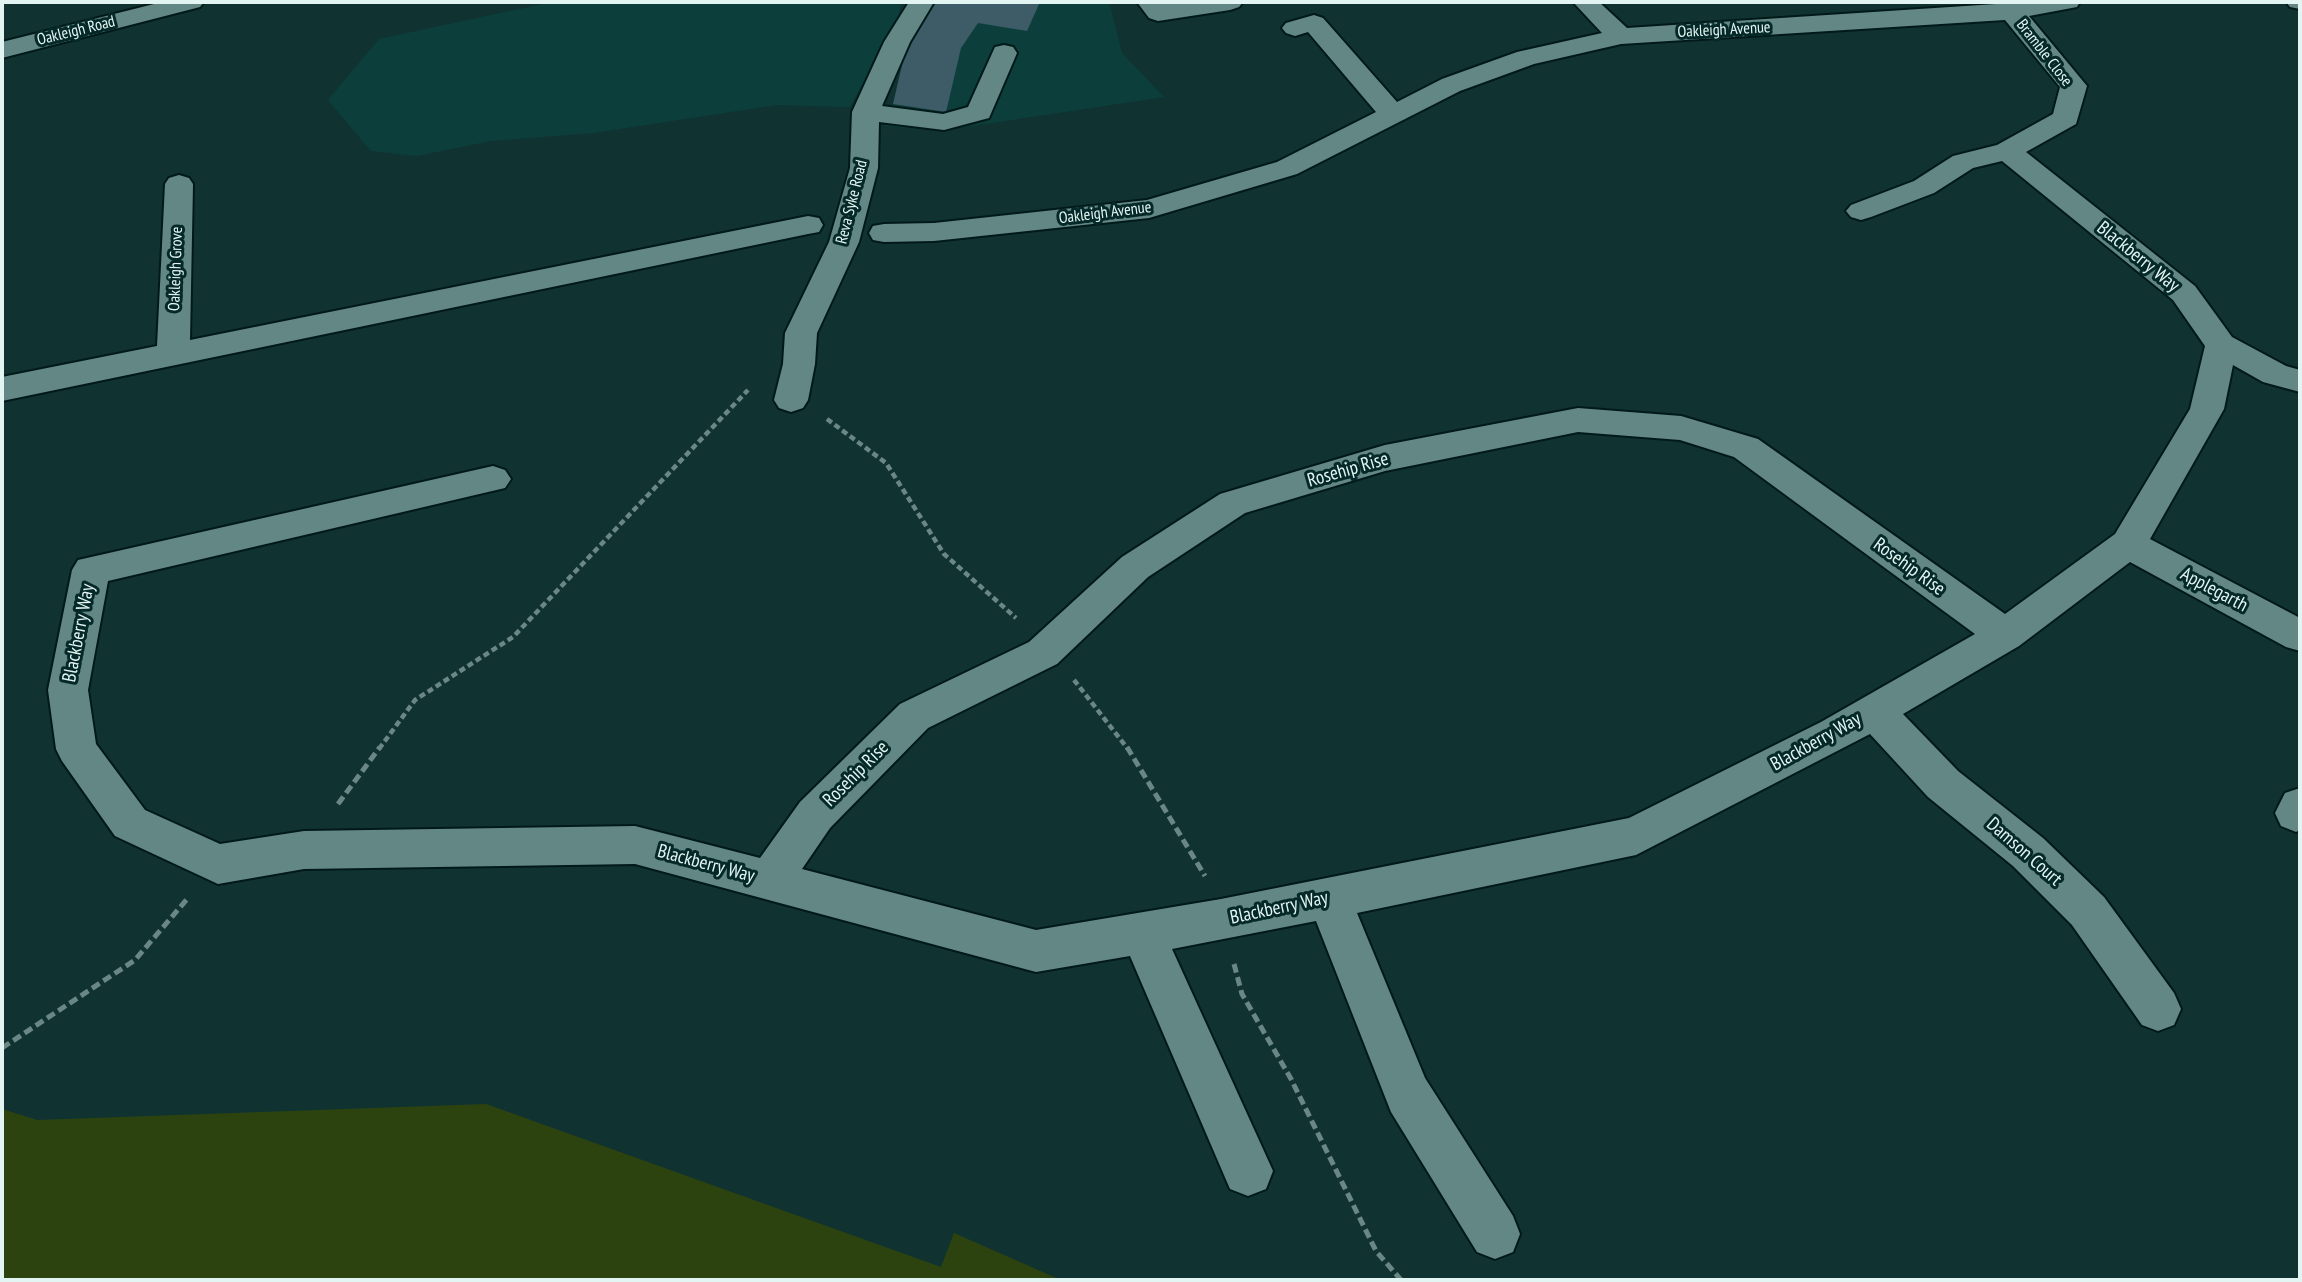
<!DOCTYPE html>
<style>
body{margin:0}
#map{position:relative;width:2302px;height:1282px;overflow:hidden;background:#103332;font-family:"PT Sans Narrow",sans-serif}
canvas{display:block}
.frame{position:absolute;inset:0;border:4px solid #e2f5f3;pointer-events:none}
</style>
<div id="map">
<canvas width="2302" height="1282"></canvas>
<div class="frame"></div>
</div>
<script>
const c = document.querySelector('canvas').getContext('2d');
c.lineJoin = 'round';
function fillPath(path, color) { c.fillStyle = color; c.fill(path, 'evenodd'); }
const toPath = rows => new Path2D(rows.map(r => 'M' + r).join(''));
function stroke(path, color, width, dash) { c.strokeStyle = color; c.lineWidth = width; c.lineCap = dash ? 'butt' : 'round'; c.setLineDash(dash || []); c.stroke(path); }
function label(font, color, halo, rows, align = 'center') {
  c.font = font + ' "PT Sans Narrow",sans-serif'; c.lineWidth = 6; c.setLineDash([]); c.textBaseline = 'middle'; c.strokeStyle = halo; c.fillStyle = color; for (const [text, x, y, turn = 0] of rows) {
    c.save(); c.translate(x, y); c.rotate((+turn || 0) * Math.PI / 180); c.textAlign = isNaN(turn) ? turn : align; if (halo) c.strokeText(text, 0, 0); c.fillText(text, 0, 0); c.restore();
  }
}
const built = toPath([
 [552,2,901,2,898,18,850,107,777,105,593,133,491,141,417,156,371,151,328,100,379,39],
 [934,2,1109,2,1122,53,1164,97,939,131,884,126,893,104,906,48]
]);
const green = toPath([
 [486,1104,941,1267,954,1233,1061,1280,2,1280,2,1109,37,1120]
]);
const building = toPath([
 [934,2,1040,2,1027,31,978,23,961,48,946,112,893,104,906,48]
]);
const pathFar1 = toPath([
 [827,419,886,463,944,554,1016,618],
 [1074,680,1128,749],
 [379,749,415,700,513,637,748,390]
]);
const path = toPath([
 [1127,747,1205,876],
 [338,804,380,747],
 [1234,964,1242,994,1291,1079,1376,1251,1401,1280],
 [2,1048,135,960,188,898]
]);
const minor = toPath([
 [162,2,204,2,200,7,2,58,2,42,162,2],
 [909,2,934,2,910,42,882,106,943,114,968,107,995,47,1004,45,1013,47,1017,53,989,118,944,130,879,122,878,168,859,242,817,333,815,364,808,400,803,408,791,412,779,408,774,400,783,364,785,333,829,242,850,168,852,112,884,42,909,2],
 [1137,2,1163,2,1165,4,1243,2,1239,7,1230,10,1158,21,1149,18,1137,2],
 [1573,2,1599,2,1627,28,2027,2,2080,2,2077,7,2029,16,2087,86,2076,124,2026,152,2195,286,2232,337,2286,366,2300,370,2300,392,2263,382,2233,365,2224,409,2150,539,2300,618,2300,651,2286,647,2130,562,2019,646,1903,714,1958,771,2043,838,2104,897,2174,993,2181,1009,2174,1025,2158,1031,2142,1025,2072,925,2013,866,1928,797,1870,734,1636,855,1357,913,1425,1078,1513,1216,1520,1234,1513,1252,1495,1259,1477,1252,1391,1112,1316,921,1172,949,1273,1171,1266,1189,1248,1196,1230,1189,1130,956,1036,972,635,864,304,869,218,884,115,836,62,761,56,749,48,690,72,570,78,560,493,466,505,470,511,479,505,488,108,581,88,690,96,744,145,810,220,844,304,831,635,826,760,858,800,802,900,704,1029,642,1122,557,1220,494,1385,445,1578,408,1681,416,1758,439,2005,614,2115,534,2190,409,2205,346,2173,300,2002,161,1973,168,1934,193,1871,217,1861,220,1851,217,1846,211,1851,205,1914,181,1953,156,1997,145,2053,114,2060,87,2005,20,1621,44,1534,64,1460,91,1297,174,1149,218,934,241,884,242,873,240,869,233,873,226,884,224,934,223,1147,200,1277,162,1376,112,1308,32,1295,36,1286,33,1282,28,1286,23,1314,15,1323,18,1397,102,1442,79,1517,52,1602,33,1573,2],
 [1578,432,1680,440,1734,457,1975,634,1821,722,1629,818,1221,899,1036,930,802,869,830,828,928,728,1057,664,1148,577,1245,513,1385,471,1578,432],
 [2286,2,2300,2,2300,9,2290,7,2286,2],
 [179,175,189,178,193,184,190,340,808,216,819,218,823,225,819,232,808,234,2,401,2,377,157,346,165,184,169,178,179,175],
 [2300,788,2300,830,2296,832,2281,826,2275,813,2285,793,2300,788]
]);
const farStreetnames = [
 ["Oakleigh Avenue",1724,30,-3],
 ["Oakleigh Road",76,31,-14],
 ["Bramble Close",2044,53,52],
 ["Reva Syke Road",852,202,-76],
 ["Oakleigh Avenue",1105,213,-7],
 ["Oakleigh Grove",176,269,-88]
];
const streetNames = [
 ["Blackberry Way",2138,257,39],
 ["Rosehip Rise",1348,470,-16],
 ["Rosehip Rise",1909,567,36],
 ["Applegarth",2214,590,28],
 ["Blackberry Way",79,633,-79],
 ["Blackberry Way",1816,742,-29],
 ["Rosehip Rise",856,774,-45],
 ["Damson Court",2024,852,41],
 ["Blackberry Way",706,864,15],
 ["Blackberry Way",1279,908,-12]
];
fillPath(built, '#0c3e3c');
fillPath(green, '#2c430f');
fillPath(building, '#3d5c67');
stroke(minor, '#011a19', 4);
stroke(pathFar1, '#6a8685', 4.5, [6, 3.5]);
stroke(path, '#6a8685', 5, [9, 4.5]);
fillPath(minor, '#638784');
label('16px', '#e2f5f3', '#052928', farStreetnames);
label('19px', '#e2f5f3', '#052928', streetNames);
</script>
